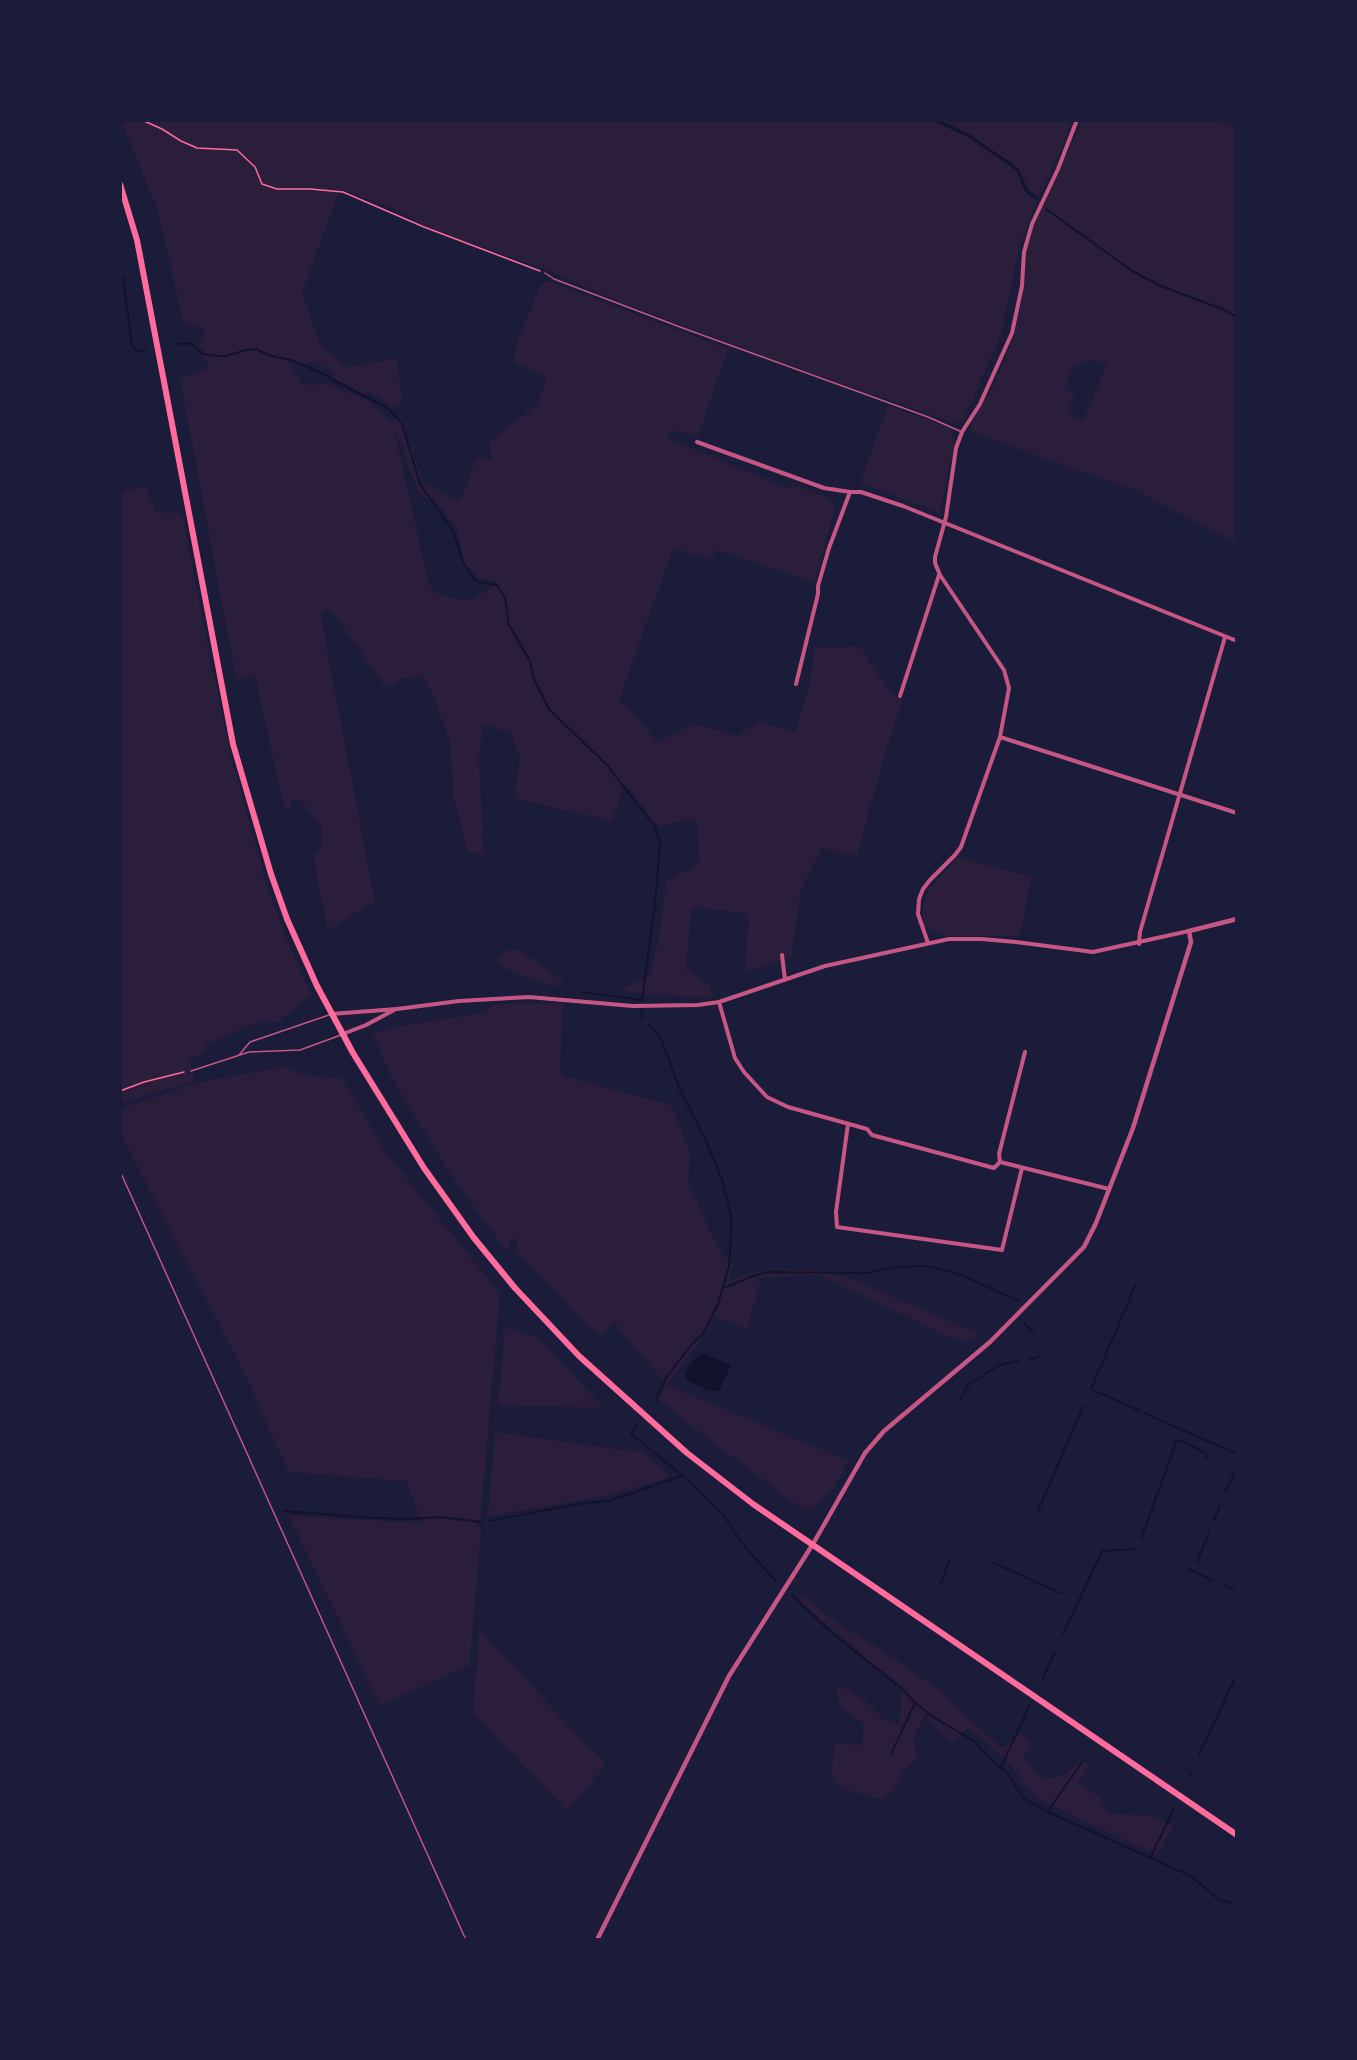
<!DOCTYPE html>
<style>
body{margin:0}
#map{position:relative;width:1357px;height:2060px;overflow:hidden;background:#1b1b3a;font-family:"Exo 2",sans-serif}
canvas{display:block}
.frame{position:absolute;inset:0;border:122px solid #1b1b3a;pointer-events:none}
</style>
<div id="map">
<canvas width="1357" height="2060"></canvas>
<div class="frame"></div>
</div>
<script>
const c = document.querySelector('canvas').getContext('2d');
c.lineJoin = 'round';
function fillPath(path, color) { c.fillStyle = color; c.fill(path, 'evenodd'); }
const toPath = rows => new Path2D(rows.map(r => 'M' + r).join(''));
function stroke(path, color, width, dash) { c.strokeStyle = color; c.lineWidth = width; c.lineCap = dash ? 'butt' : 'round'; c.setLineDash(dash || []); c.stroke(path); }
const green = toPath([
 [131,120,926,120,940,124,967,137,1016,171,1026,194,1037,201,1020,245,1001,334,965,417,957,424,742,348,625,304,545,269,429,229,397,210,340,189,302,293,320,345,348,367,396,359,403,402,394,409,383,400,367,391,365,395,333,380,334,371,309,362,305,366,286,358,303,385,329,384,370,402,393,424,394,420,402,420,423,482,460,501,476,459,492,459,489,442,538,404,547,377,513,362,519,336,540,286,548,281,728,349,698,437,671,430,668,438,789,489,791,484,828,497,835,508,815,582,716,550,712,560,673,548,618,704,626,704,657,742,693,724,738,736,758,721,795,733,811,680,814,648,860,646,890,693,903,699,884,757,857,856,822,848,801,889,791,957,745,972,749,914,695,907,691,913,686,970,709,984,713,997,645,995,620,990,651,974,660,932,666,882,700,862,696,819,658,826,625,784,612,821,514,798,520,759,511,733,483,724,479,758,484,854,468,851,453,797,451,745,431,690,422,676,402,678,391,687,383,684,332,611,327,610,321,612,326,644,375,902,328,930,317,882,315,855,322,848,321,824,299,799,291,800,292,810,284,809,255,675,236,679,180,379,210,367,203,359,204,352,199,346,204,330,183,320,156,206,123,125],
 [394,429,403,446,408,467,419,494,438,504,457,530,464,563,478,578,499,583,469,601,437,594,429,584],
 [941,120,1071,120,1062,148,1039,197,1029,189,1019,169,1013,163,996,153,969,133],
 [1081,120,1169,120,1170,123,1174,120,1206,120,1237,126,1237,543,1132,489,970,432,974,417,995,383,1015,332,1023,296,1026,251,1034,225,1075,137],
 [1090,359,1107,365,1083,421,1067,413,1075,394,1064,389,1073,367],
 [888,405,953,429,954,443,940,513,860,483],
 [141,487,146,487,156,513,180,513,183,516,195,580,194,583,196,583,212,669,210,672,213,672,232,757,229,758,230,760,232,760,256,845,254,845,257,847,264,878,263,881,265,881,285,934,283,935,286,937,311,994,277,1023,264,1020,207,1044,204,1054,189,1059,195,1081,120,1103,120,492],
 [958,857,1032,877,1020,936,948,936,924,927,922,913,925,898,929,889],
 [509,949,521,951,564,981,558,986,543,984,506,969,498,959],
 [563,1003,560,1071,564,1076,671,1105,690,1152,688,1182,718,1248,725,1257,734,1263,729,1281,759,1271,818,1270,852,1279,980,1334,963,1343,818,1275,761,1278,748,1327,739,1327,715,1316,706,1333,667,1385,849,1461,833,1489,813,1507,807,1509,798,1506,703,1435,659,1400,666,1385,614,1322,601,1338,516,1251,518,1239,511,1239,507,1252,453,1178,392,1079,373,1034,395,1027,478,1014,497,1004],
 [284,1067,304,1075,342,1078,385,1151,500,1294,480,1524,475,1525,481,1528,470,1665,380,1706,289,1516,422,1523,406,1481,288,1472,248,1381,120,1132,120,1109,200,1082],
 [505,1327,537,1337,604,1408,498,1405],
 [495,1432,644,1453,670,1477,607,1496,488,1516],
 [805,1596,833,1620,888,1654,942,1692,988,1736,1003,1748,1022,1732,1031,1745,1023,1757,1031,1767,1046,1779,1067,1774,1081,1759,1089,1765,1078,1783,1100,1797,1108,1814,1145,1815,1173,1825,1158,1855,1046,1803,1026,1785,1009,1762,968,1728,952,1741,935,1727,925,1713,914,1740,917,1759,903,1772,893,1791,883,1800,848,1790,838,1785,831,1774,835,1744,862,1745,864,1724,839,1705,836,1684,865,1700,884,1720,899,1725,902,1688,799,1601],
 [479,1630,606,1765,567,1811,473,1712]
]);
const water = toPath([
 [702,1353,731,1365,719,1391,709,1391,688,1381,685,1376,689,1365]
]);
const stream = toPath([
 [934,120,969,136,1012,165,1018,171,1027,192,1037,198],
 [1046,209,1134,272,1161,286,1222,309,1237,317],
 [120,276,123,278,132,345,137,351,146,350],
 [178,344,188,343,193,345,202,354,217,356,226,356,246,350,256,349,268,355,291,360,319,372,389,409,402,424,420,484,453,531,464,564,474,579,479,582,497,585,505,598,509,625,530,661,534,679,549,709,607,765,655,827,660,843,655,904,642,1000,580,992],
 [641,1011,643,1019],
 [649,1024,659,1035,663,1044,680,1090,705,1139,723,1182,731,1217,731,1234,729,1266,718,1304,703,1334,693,1343,667,1376,655,1401],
 [1136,1284,1091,1389,1140,1411],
 [724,1288,753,1276,767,1272,866,1273,895,1267,927,1266,962,1275,1018,1301],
 [1025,1324,1033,1332],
 [1029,1360,1038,1357],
 [960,1400,969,1384,1000,1365,1018,1361],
 [1144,1413,1237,1454],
 [637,1425,631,1434,683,1476,722,1513,745,1547,775,1580],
 [1224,1493,1237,1469],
 [284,1511,373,1518,412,1519,439,1517,482,1522],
 [1037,1513,1083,1406],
 [1214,1520,1220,1506],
 [489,1521,584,1503,609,1501,681,1476],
 [1141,1539,1177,1440,1183,1441,1200,1450,1205,1453,1207,1458],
 [994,1563,1060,1593],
 [1197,1563,1209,1532],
 [1188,1569,1212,1580],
 [941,1582,950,1560],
 [1223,1585,1237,1591],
 [793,1596,831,1632,904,1690,915,1703,933,1717,974,1741,986,1755,1007,1773,1023,1798,1048,1812,1191,1876,1218,1899,1237,1905],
 [1063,1634,1102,1551,1137,1549],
 [1043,1678,1055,1652],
 [891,1754,915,1703],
 [1199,1755,1237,1674],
 [1001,1767,1030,1705],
 [1190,1775,1191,1772],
 [1048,1811,1084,1759],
 [1150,1858,1174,1809]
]);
const path = toPath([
 [142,120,162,129,181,141,197,148,237,150,255,167,262,184,277,189,310,189,343,192,424,227,540,271],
 [120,1091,144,1082,184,1072]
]);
const service = toPath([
 [545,273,554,279,680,327,928,417,962,432],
 [239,1055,250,1042,329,1015],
 [191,1071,249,1052,300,1050,341,1035],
 [120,1171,466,1940]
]);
const minor = toPath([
 [697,442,824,488,850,492,861,492,903,506,1237,641],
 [796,684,818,594,818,586,829,548,850,492],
 [900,696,939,575],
 [1000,737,1237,813],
 [928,943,918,914,919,899,923,889,930,880,955,855,961,847,1000,737,1009,688,1004,670,940,575,935,563,935,557,946,517,956,448,962,432,980,404,1012,333,1022,286,1024,252,1032,224,1058,169,1077,120],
 [1139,944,1140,932,1225,637],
 [782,955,785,980],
 [719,1002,735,1058,744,1072,767,1097,788,1107,867,1129,872,1135,994,1168,1000,1162,1109,1189],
 [331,1014,397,1009,459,1001,529,997,633,1006,698,1005,719,1002,825,966,949,939,981,939,1016,942,1093,952,1189,931],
 [343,1034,366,1025,396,1009],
 [848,1124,836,1212,837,1227,1002,1250,1022,1168],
 [1000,1162,999,1154,1025,1052]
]);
const tertiary = toPath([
 [597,1940,729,1676,813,1544,865,1453,884,1431,990,1342,1084,1247,1096,1223,1133,1128,1191,942,1189,931,1237,919]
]);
const primary = toPath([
 [120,184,137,240,233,744,271,874,287,919,317,986,353,1053,424,1168,474,1238,515,1288,579,1356,687,1453,753,1504,1237,1835]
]);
fillPath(green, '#2a1e3b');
fillPath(water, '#12122b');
stroke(stream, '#12122b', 2);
stroke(path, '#ff6b9d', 1.5);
stroke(service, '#c65784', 1.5);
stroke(minor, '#c65784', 4);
stroke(tertiary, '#c65784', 4.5);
stroke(primary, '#ff6b9d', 6);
</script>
